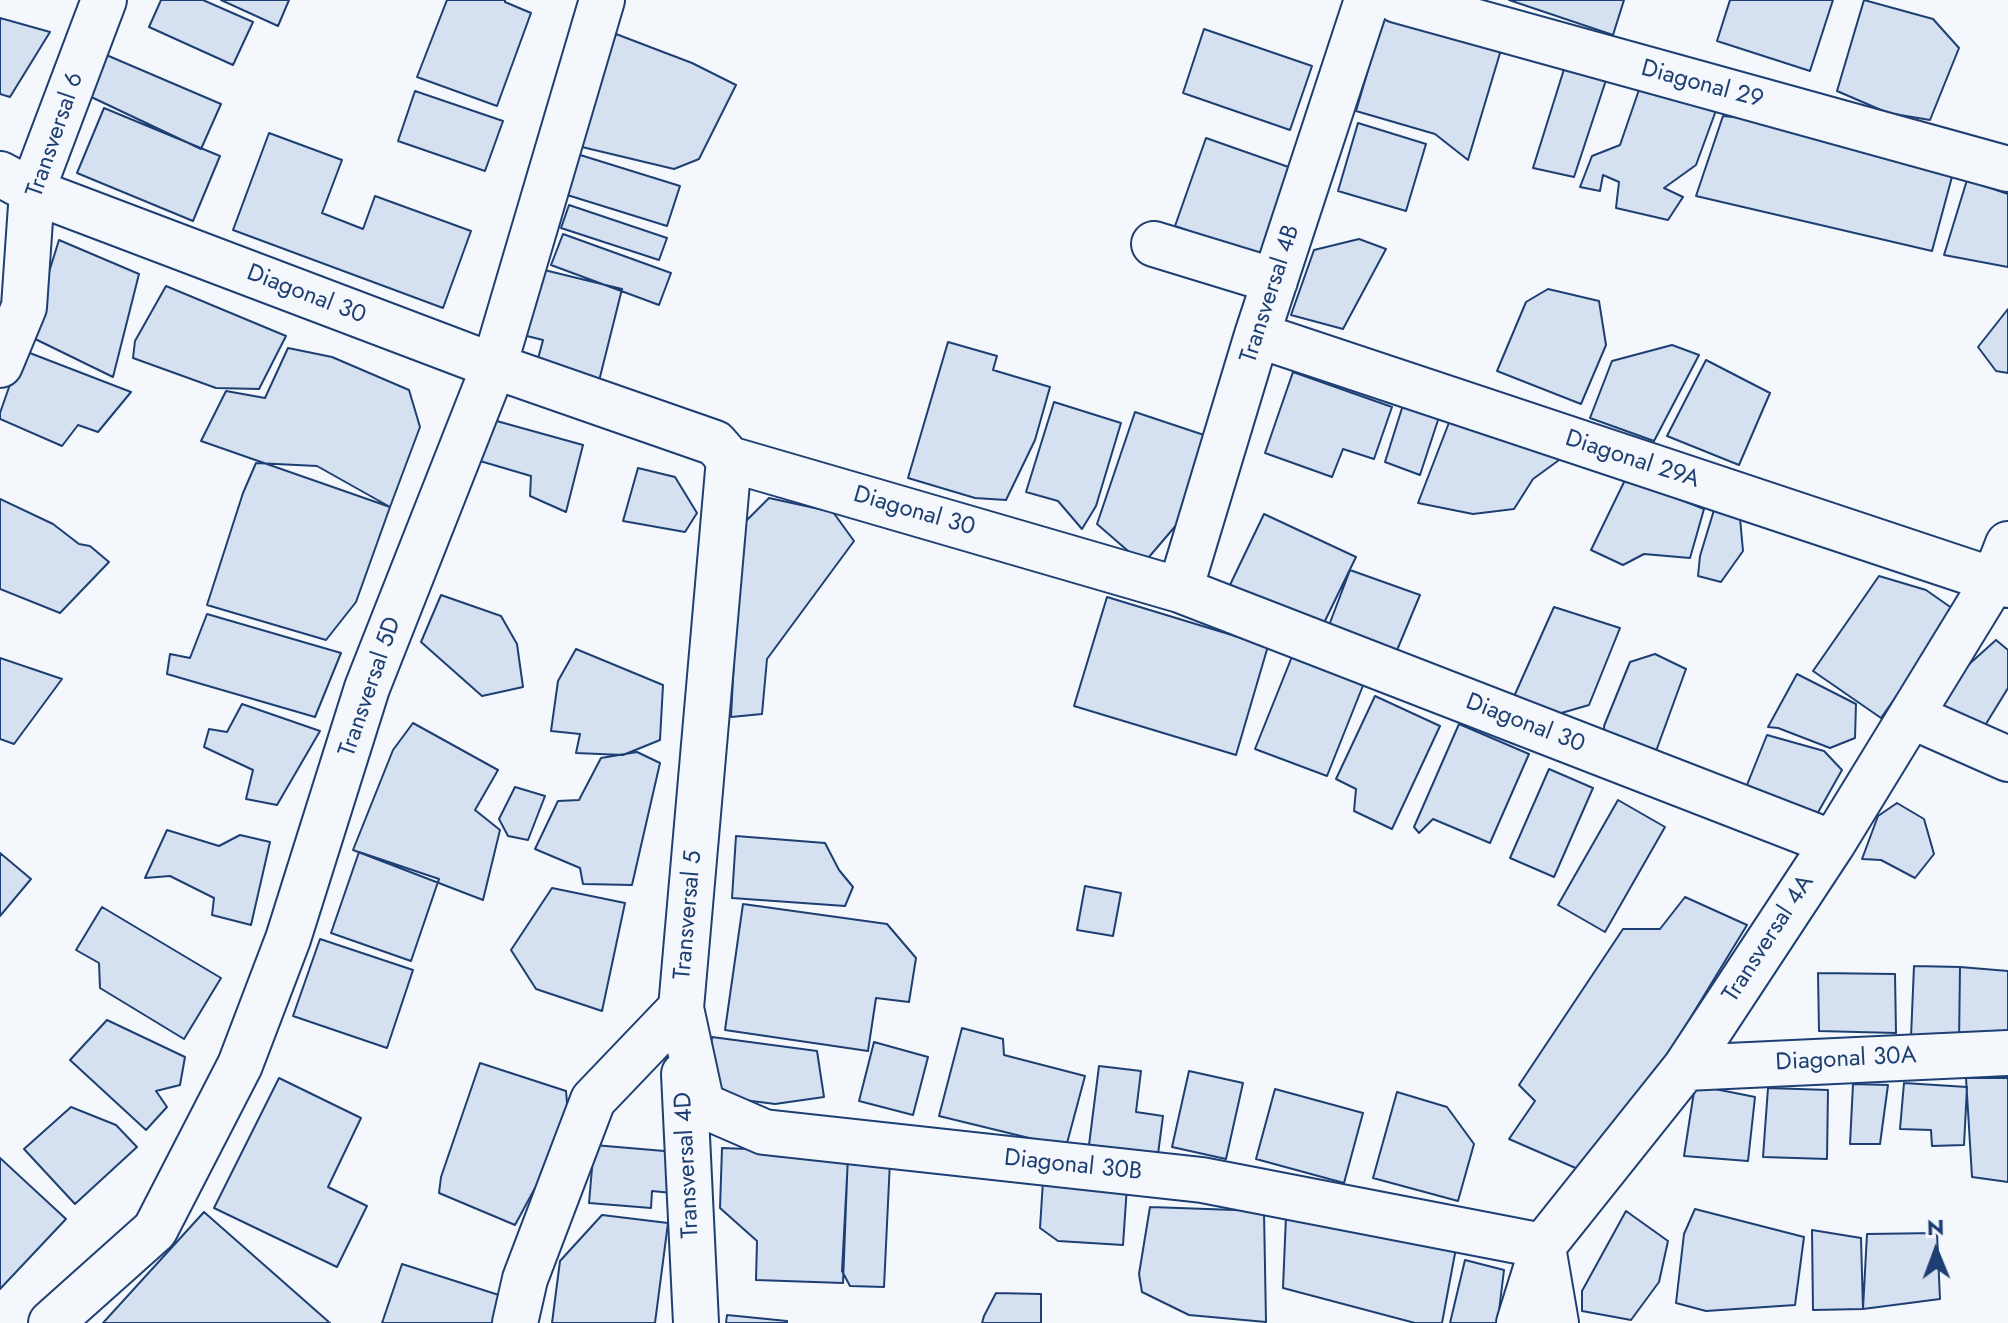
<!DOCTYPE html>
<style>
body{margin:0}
#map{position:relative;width:2008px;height:1323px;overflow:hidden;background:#f4f7fb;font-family:Jost,sans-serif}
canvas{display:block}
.north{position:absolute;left:1896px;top:1211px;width:80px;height:80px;-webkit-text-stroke:6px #f4f7fb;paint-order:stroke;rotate:359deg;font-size:22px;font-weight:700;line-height:32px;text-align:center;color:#1d3f73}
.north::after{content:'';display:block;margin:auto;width:28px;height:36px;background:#1d3f73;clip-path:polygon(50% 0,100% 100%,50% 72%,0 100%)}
</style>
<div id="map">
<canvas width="2008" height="1323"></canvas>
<div class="north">N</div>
</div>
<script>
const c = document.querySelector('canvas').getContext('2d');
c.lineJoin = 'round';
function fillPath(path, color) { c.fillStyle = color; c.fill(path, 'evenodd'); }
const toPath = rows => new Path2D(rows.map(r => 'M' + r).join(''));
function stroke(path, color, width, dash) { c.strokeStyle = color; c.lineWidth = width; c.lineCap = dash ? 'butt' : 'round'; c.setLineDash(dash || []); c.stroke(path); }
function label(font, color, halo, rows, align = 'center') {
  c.font = font + ' Jost,sans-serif'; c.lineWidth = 6; c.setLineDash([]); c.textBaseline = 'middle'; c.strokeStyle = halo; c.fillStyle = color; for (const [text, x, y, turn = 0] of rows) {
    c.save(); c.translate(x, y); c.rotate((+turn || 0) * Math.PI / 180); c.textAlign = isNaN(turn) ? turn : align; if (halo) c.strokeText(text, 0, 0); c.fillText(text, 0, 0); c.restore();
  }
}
const building = toPath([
 [161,0,203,0,253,22,233,65,149,27,161,0],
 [221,0,289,0,278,26,221,0],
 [447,0,505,0,505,2,531,13,497,106,417,77,447,0],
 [1509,0,1624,0,1613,35,1509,0],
 [1730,0,1833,0,1810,71,1717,41,1730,0],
 [1864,0,1933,19,1959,48,1930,120,1888,113,1837,91,1864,0],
 [1386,9,1503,43,1468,160,1435,134,1356,111,1386,9],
 [0,18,50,32,10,97,0,94,0,18],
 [1204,29,1312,66,1290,130,1183,93,1204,29],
 [616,34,692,63,736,85,699,159,674,169,582,147,579,132,616,34],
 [104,54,221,104,201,149,87,95,104,54],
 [1565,66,1607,77,1574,177,1533,168,1565,66],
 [1641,84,1718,105,1696,165,1664,188,1683,197,1668,220,1616,208,1619,182,1603,175,1600,191,1580,187,1592,156,1620,145,1641,84],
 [415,91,503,121,485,171,398,141,415,91],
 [104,108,220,156,193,221,77,173,104,108],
 [1723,116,1784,122,1953,173,1932,251,1696,196,1723,116],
 [1358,123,1426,144,1406,211,1338,191,1358,123],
 [269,133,342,160,322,213,363,229,375,196,471,231,443,308,233,230,269,133],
 [1206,138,1297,170,1265,258,1175,226,1206,138],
 [577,154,680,186,667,226,564,194,577,154],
 [1967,180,2008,194,2008,267,1944,255,1967,180],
 [569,205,667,238,659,260,561,228,569,205],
 [563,234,671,273,659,305,551,265,563,234],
 [1359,239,1386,249,1343,329,1291,315,1314,250,1359,239],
 [59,240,139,274,113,377,29,336,59,240],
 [532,267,622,289,597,389,534,374,543,340,515,333,532,267],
 [166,286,286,336,259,389,216,388,133,358,135,341,166,286],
 [1548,289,1599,301,1606,345,1581,404,1497,371,1526,302,1548,289],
 [2008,309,2008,373,1996,371,1978,347,2008,309],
 [948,342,997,356,993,370,1050,387,1035,440,1006,500,975,498,908,478,948,342],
 [1672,345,1699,355,1654,441,1590,418,1612,361,1672,345],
 [288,348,332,357,409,390,420,427,390,507,201,441,226,391,265,398,288,348],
 [22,350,131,392,98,432,78,425,62,446,0,419,0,413,22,350],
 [1706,360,1770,393,1739,465,1667,436,1706,360],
 [1293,372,1392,407,1374,459,1343,449,1332,477,1265,453,1293,372],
 [1054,402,1121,423,1096,506,1082,529,1058,501,1026,492,1054,402],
 [1403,405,1439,417,1420,475,1385,462,1403,405],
 [1135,412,1210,437,1184,516,1143,564,1097,524,1135,412],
 [493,420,583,445,566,512,530,496,531,476,480,461,493,420],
 [1450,420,1566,455,1533,479,1514,509,1473,514,1418,503,1450,420],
 [256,463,317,466,390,507,356,602,326,640,207,605,243,493,256,463],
 [638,468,675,477,697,513,685,532,623,521,638,468],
 [1626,478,1704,509,1690,558,1644,554,1623,565,1591,550,1626,478],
 [769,498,833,512,854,541,767,659,762,714,731,717,741,526,769,498],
 [0,499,53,524,79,544,90,546,109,562,60,613,0,589,0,499],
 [1714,510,1740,518,1743,551,1721,582,1698,576,1700,556,1714,510],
 [1264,514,1356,557,1321,629,1229,587,1264,514],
 [1350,570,1420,595,1395,655,1328,628,1350,570],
 [1879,576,1926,590,1956,611,1881,718,1813,671,1879,576],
 [441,595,501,616,517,644,523,687,482,696,421,642,441,595],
 [1107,597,1268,646,1236,755,1074,706,1107,597],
 [1554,607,1620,628,1589,705,1551,716,1512,701,1554,607],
 [207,614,341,653,315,717,167,674,170,654,190,658,207,614],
 [1996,640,2008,650,2008,688,1981,732,1937,712,1957,675,1996,640],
 [576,649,663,685,660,740,623,755,576,753,580,734,551,731,558,681,576,649],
 [1293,654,1364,683,1327,776,1255,749,1293,654],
 [1655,654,1686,669,1655,754,1605,737,1604,726,1630,662,1655,654],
 [0,658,62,679,14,744,0,739,0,658],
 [1797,674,1856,704,1855,738,1830,748,1778,728,1768,727,1797,674],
 [1375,696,1440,726,1392,829,1354,811,1356,789,1336,779,1375,696],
 [242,704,320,731,277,805,246,799,253,770,204,747,209,729,227,732,242,704],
 [413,723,498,770,475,810,500,830,483,900,353,850,393,750,413,723],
 [1459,724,1529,754,1490,843,1433,819,1419,833,1414,827,1459,724],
 [1767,735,1824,751,1842,770,1812,823,1743,795,1767,735],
 [637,752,660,763,632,885,583,884,580,868,535,849,558,801,579,800,601,758,637,752],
 [1549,769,1593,788,1554,877,1510,858,1549,769],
 [515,787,545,796,528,840,508,836,499,819,515,787],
 [1618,800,1665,827,1605,932,1558,905,1618,800],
 [1897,803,1924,819,1934,854,1915,878,1881,860,1862,859,1878,816,1897,803],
 [167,830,219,846,240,835,270,842,251,925,212,915,214,898,170,876,145,878,167,830],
 [736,836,825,843,839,870,853,887,845,906,732,898,736,836],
 [359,852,439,879,411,961,331,933,359,852],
 [0,853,31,879,0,916,0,853],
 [1085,886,1121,893,1113,936,1077,930,1085,886],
 [552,888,625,903,602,1011,536,989,511,950,552,888],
 [1685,897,1747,925,1594,1176,1509,1139,1535,1101,1519,1085,1623,929,1660,929,1685,897],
 [743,904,887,924,916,958,909,1002,876,998,868,1051,725,1030,743,904],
 [102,907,221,978,184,1039,100,988,99,963,76,950,102,907],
 [320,939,413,970,387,1048,293,1016,320,939],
 [1914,966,1960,967,1959,1043,1911,1037,1914,966],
 [1960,967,2008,971,2008,1045,1959,1043,1960,967],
 [1818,973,1895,974,1896,1033,1819,1031,1818,973],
 [107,1020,185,1057,180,1085,156,1091,167,1107,146,1130,70,1060,107,1020],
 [962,1028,1003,1039,1004,1055,1085,1076,1066,1147,939,1116,962,1028],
 [712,1037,817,1051,824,1097,775,1104,705,1095,712,1037],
 [874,1042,928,1057,913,1115,859,1101,874,1042],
 [480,1063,566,1091,569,1125,515,1225,439,1193,441,1177,480,1063],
 [1099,1066,1141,1071,1136,1112,1163,1116,1158,1154,1089,1145,1099,1066],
 [1189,1071,1243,1083,1226,1159,1172,1147,1189,1071],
 [279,1078,361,1118,328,1187,367,1206,337,1267,214,1208,279,1078],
 [1966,1078,2008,1078,2008,1182,1972,1177,1966,1078],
 [1904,1083,1967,1087,1964,1145,1932,1146,1931,1130,1900,1129,1904,1083],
 [1853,1084,1888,1085,1880,1144,1850,1144,1853,1084],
 [1695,1085,1755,1097,1748,1161,1684,1156,1695,1085],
 [1768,1088,1828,1090,1827,1159,1763,1157,1768,1088],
 [1275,1089,1363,1113,1344,1183,1256,1159,1275,1089],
 [1397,1092,1447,1107,1474,1144,1458,1201,1373,1178,1397,1092],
 [71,1107,116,1125,137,1147,75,1204,24,1149,71,1107],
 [594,1145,676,1152,672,1193,652,1191,651,1208,589,1203,594,1145],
 [722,1148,848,1153,843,1283,756,1280,757,1241,720,1208,722,1148],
 [0,1158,66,1219,0,1289,0,1158],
 [848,1158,890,1161,884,1287,850,1286,842,1271,848,1158],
 [1043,1181,1127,1186,1123,1245,1058,1241,1040,1228,1043,1181],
 [1150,1207,1264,1211,1266,1322,1189,1315,1142,1292,1139,1274,1150,1207],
 [1695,1209,1804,1237,1795,1305,1706,1311,1676,1303,1684,1234,1695,1209],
 [1626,1211,1668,1241,1659,1282,1631,1320,1582,1311,1582,1291,1626,1211],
 [204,1212,330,1323,103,1323,204,1212],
 [602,1215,668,1223,655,1323,552,1323,560,1261,602,1215],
 [1286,1216,1456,1248,1442,1323,1415,1323,1283,1288,1286,1216],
 [1812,1230,1861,1238,1863,1309,1813,1310,1812,1230],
 [1937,1233,1940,1299,1863,1309,1867,1234,1937,1233],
 [1465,1260,1504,1270,1499,1311,1502,1323,1450,1323,1465,1260],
 [402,1264,502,1296,493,1323,382,1323,402,1264],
 [996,1293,1041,1294,1041,1323,982,1323,984,1316,996,1293],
 [727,1315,787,1321,787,1323,726,1323,727,1315]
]);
const street = toPath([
 [1397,0,2008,169],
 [0,174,32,191,494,366,715,443,729,459,1180,590,1833,843],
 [1154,244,1275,281],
 [1257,335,2008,585],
 [0,365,24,307,32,191,104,0],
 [1180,590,1257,335,1367,0],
 [1911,716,2008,759],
 [681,1008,702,1105,764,1132,1202,1180,1543,1246],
 [1685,1068,2008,1053],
 [684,1074,696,1323],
 [1544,1253,1556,1323],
 [51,1323,155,1230,240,1065,288,939,367,688,494,366,602,0],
 [515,1323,525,1279,593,1100,681,1008,729,459],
 [1519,1323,1543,1246,1685,1068,1833,843,1994,580,2008,544]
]);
const streetNames = [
 ["Diagonal 29",1702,85,15],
 ["Transversal 6",56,135,-71],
 ["Transversal 4B",1271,294,-72],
 ["Diagonal 30",306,295,21],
 ["Diagonal 29A",1632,460,18],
 ["Diagonal 30",914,512,16],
 ["Transversal 5D",371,687,-71],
 ["Diagonal 30",1525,724,21],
 ["Transversal 5",689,915,-85],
 ["Transversal 4A",1769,939,-57],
 ["Diagonal 30A",1846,1060,-3],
 ["Transversal 4D",688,1165,-93],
 ["Diagonal 30B",1073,1166,6]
];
fillPath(building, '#d5e0f0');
stroke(building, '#1d3f73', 2);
stroke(street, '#1d3f73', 48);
stroke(street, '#f4f7fb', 44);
label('24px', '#1d3f73', '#f4f7fb', streetNames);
</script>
